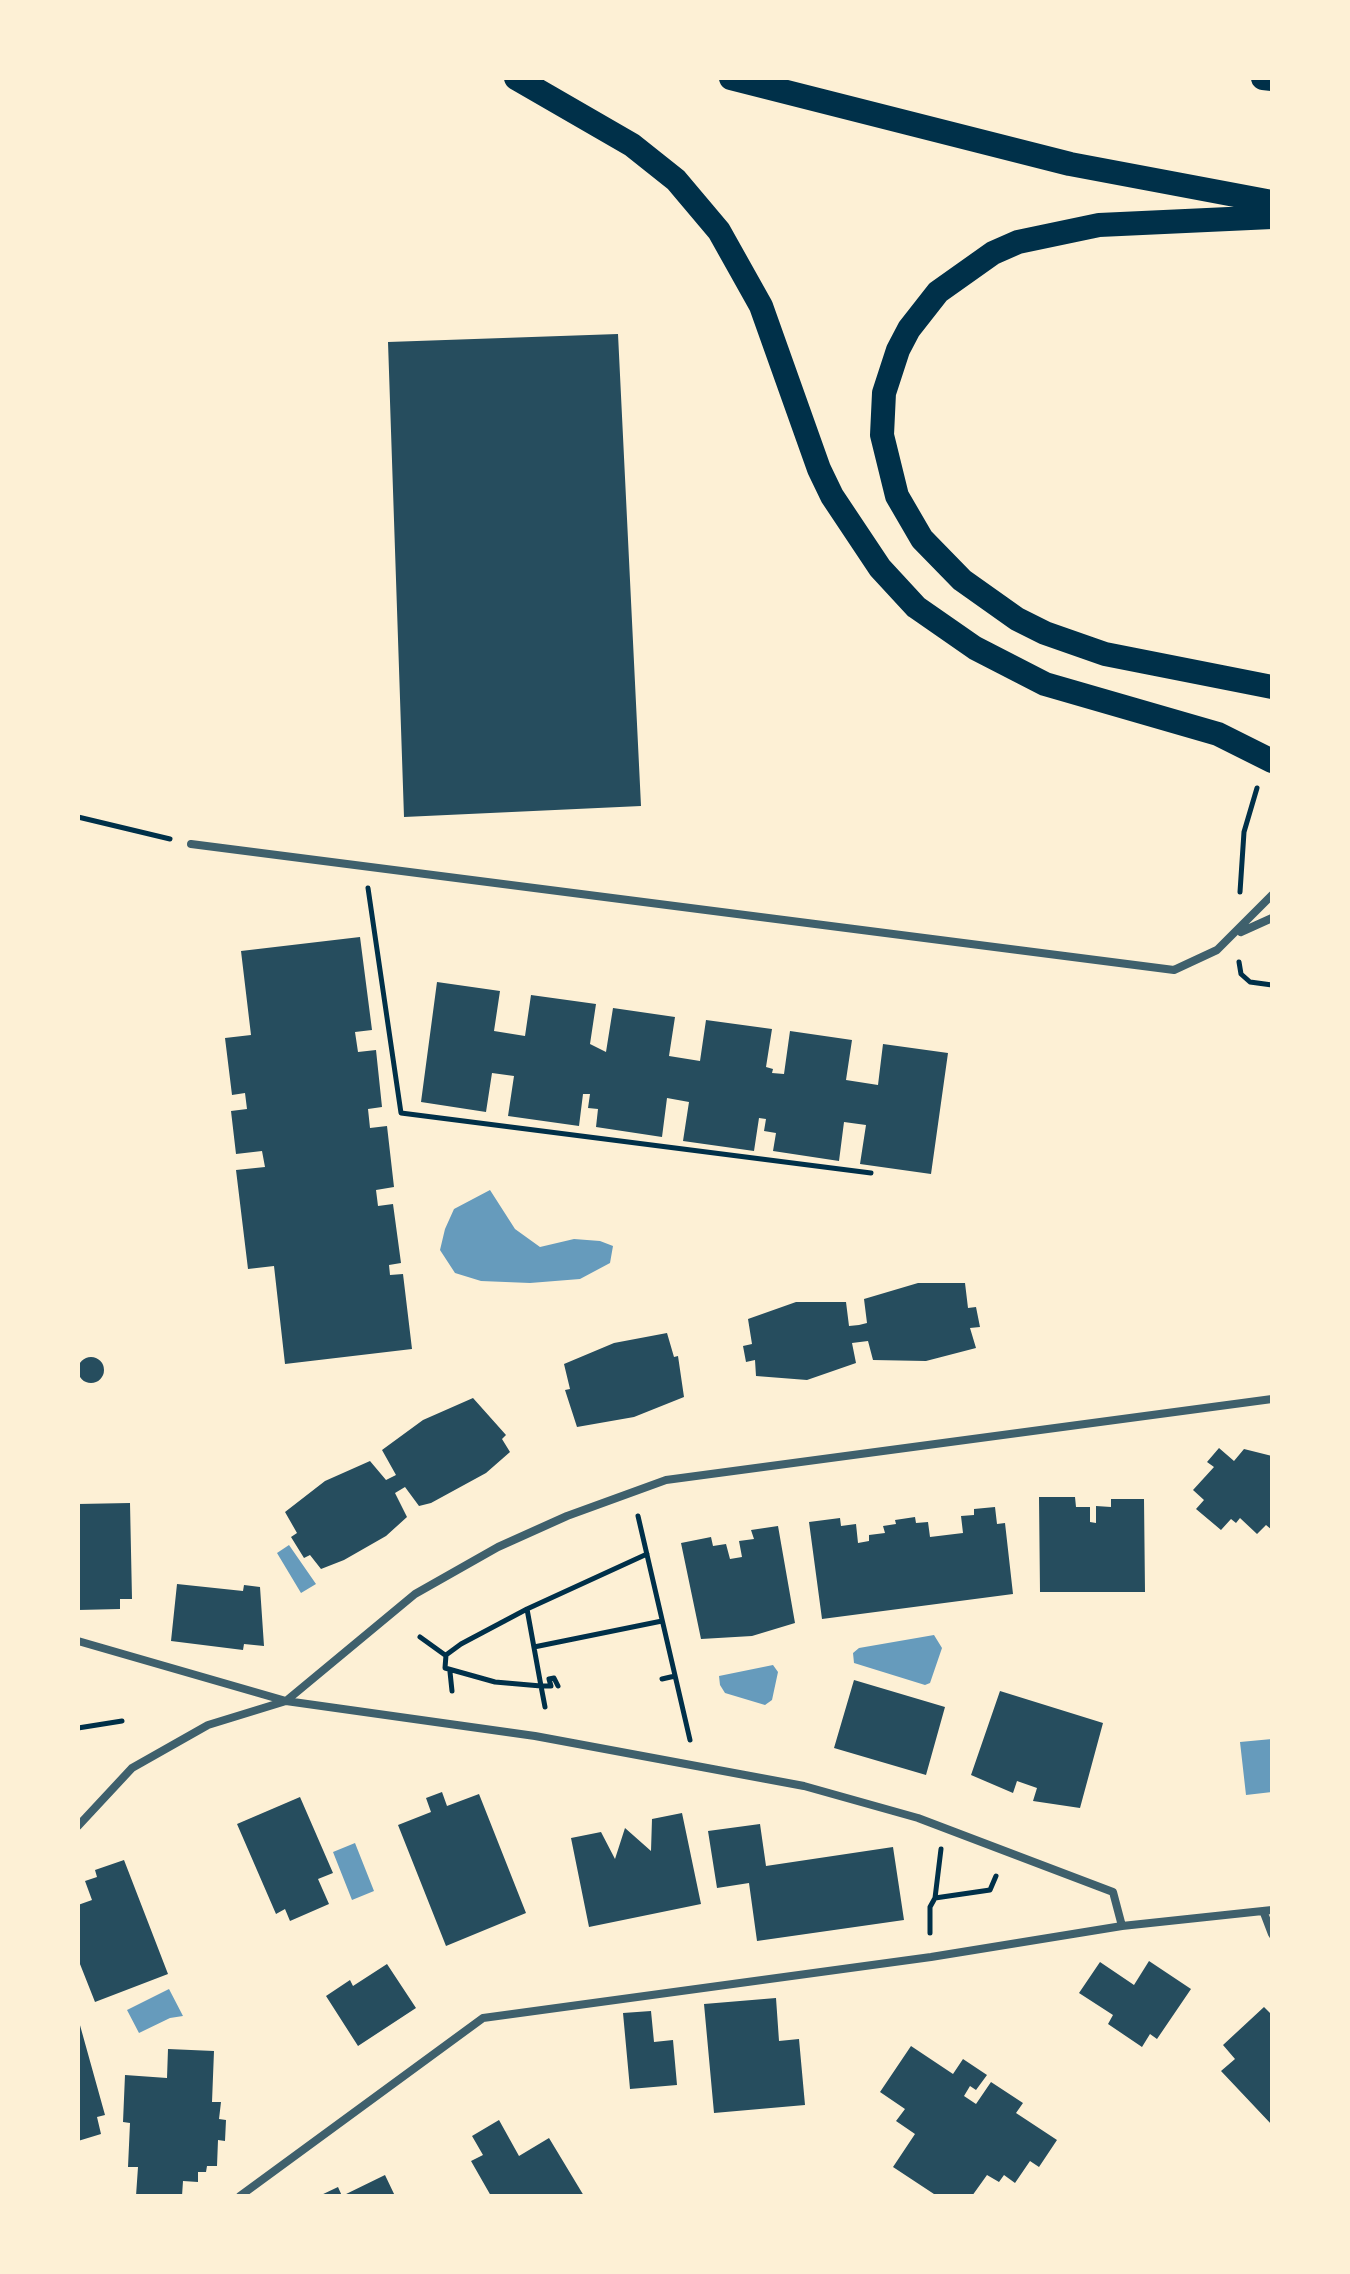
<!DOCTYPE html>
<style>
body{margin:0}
#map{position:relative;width:1350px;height:2274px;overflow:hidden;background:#fdf0d5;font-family:"Alegreya Sans",sans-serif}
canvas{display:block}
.frame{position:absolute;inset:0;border:80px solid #fdf0d5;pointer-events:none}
</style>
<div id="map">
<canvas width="1350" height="2274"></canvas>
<div class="frame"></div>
</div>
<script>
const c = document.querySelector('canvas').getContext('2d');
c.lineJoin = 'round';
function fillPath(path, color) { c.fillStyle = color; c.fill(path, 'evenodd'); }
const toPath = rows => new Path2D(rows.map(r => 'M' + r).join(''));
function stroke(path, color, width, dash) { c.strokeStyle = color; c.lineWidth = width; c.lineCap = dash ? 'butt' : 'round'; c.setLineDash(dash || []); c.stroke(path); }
const water = toPath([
 [490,1190,515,1229,540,1247,574,1239,600,1241,613,1246,610,1263,580,1279,530,1283,481,1281,455,1273,440,1250,445,1229,454,1209],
 [289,1545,316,1584,301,1593,277,1553],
 [934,1635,942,1648,930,1683,925,1685,854,1663,853,1653,859,1648],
 [773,1665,778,1672,772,1700,765,1705,725,1693,720,1685,719,1676],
 [1272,1739,1272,1792,1246,1795,1240,1742],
 [355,1843,374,1891,352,1900,333,1852],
 [169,1989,183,2016,170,2018,139,2033,127,2010]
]);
const building = toPath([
 [618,334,641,806,404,817,388,342],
 [360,937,372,1030,355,1032,358,1052,376,1050,382,1107,368,1109,370,1128,387,1126,394,1187,376,1190,378,1206,393,1204,401,1263,389,1265,390,1275,403,1274,412,1349,285,1364,274,1266,248,1269,236,1170,265,1167,262,1151,236,1154,231,1111,247,1109,245,1093,232,1095,225,1038,251,1035,241,951],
 [437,982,500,991,494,1031,525,1036,531,995,596,1004,590,1044,606,1052,613,1008,675,1017,669,1056,700,1061,706,1020,772,1029,766,1067,773,1069,772,1073,784,1074,790,1031,852,1040,846,1080,878,1085,883,1044,948,1053,931,1174,860,1164,866,1125,844,1122,839,1161,773,1151,776,1133,764,1131,766,1119,759,1118,754,1151,683,1141,689,1102,667,1098,662,1137,596,1127,598,1109,588,1108,590,1094,583,1094,579,1126,508,1116,514,1076,492,1073,486,1112,421,1102],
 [918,1283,965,1283,968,1308,976,1307,980,1327,970,1328,976,1348,926,1361,873,1360,868,1341,852,1343,856,1363,807,1380,756,1376,755,1360,746,1362,743,1346,752,1344,748,1319,796,1302,846,1302,849,1326,859,1325,867,1323,864,1299],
 [667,1333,674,1357,678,1356,684,1397,634,1417,577,1427,565,1390,570,1389,564,1364,614,1343],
 '78 1370a13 13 0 1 1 26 0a13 13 0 1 1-26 0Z',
 [473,1398,506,1435,502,1439,510,1452,486,1473,431,1503,419,1506,405,1487,395,1493,407,1517,386,1536,344,1560,321,1569,310,1555,304,1558,291,1537,297,1533,285,1512,325,1481,370,1461,386,1480,396,1475,382,1450,423,1420],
 [1219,1448,1234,1461,1244,1449,1272,1456,1272,1530,1266,1525,1257,1534,1240,1518,1236,1523,1231,1519,1221,1530,1196,1509,1204,1500,1193,1490,1214,1467,1207,1462],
 [1039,1497,1075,1497,1076,1507,1090,1507,1090,1522,1096,1523,1096,1506,1111,1507,1111,1499,1144,1499,1145,1592,1040,1592],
 [130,1503,132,1599,120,1599,120,1609,78,1610,78,1504],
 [995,1507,997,1524,1005,1523,1013,1594,822,1619,809,1522,840,1518,841,1526,856,1524,858,1543,869,1541,869,1535,885,1533,883,1526,896,1524,895,1520,915,1517,916,1523,928,1522,930,1537,963,1533,961,1516,974,1515,974,1509],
 [778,1526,795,1623,752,1636,701,1639,681,1543,711,1537,713,1546,726,1544,730,1559,742,1557,739,1541,754,1539,751,1530],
 [177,1584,243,1591,244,1585,260,1587,264,1646,244,1644,243,1650,171,1641],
 [854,1680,945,1707,926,1775,834,1748],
 [1000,1691,1103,1723,1080,1808,1033,1801,1037,1788,1017,1781,1013,1793,971,1775],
 [442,1792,447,1806,479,1794,526,1913,446,1946,398,1825,431,1812,426,1798],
 [300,1797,333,1873,318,1879,329,1904,290,1921,285,1909,276,1914,237,1824],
 [682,1813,701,1904,589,1927,571,1838,601,1832,615,1859,625,1828,651,1851,652,1819],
 [760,1824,766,1866,893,1847,904,1920,757,1941,749,1883,717,1888,708,1831],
 [124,1860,168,1974,95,2002,78,1959,78,1905,92,1900,85,1881,97,1877,95,1870],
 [1149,1961,1191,1989,1157,2039,1150,2034,1142,2047,1108,2024,1113,2015,1079,1993,1100,1962,1134,1985],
 [387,1964,416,2008,358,2046,326,1996,350,1980,353,1986],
 [776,1998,779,2041,799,2039,805,2105,714,2113,704,2004],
 [1264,2007,1272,2015,1272,2125,1221,2071,1235,2059,1223,2045],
 [651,2011,654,2042,673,2040,677,2085,630,2089,623,2013],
 [78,2018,105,2115,97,2117,101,2134,78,2141],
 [911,2046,953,2074,963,2059,987,2075,976,2090,970,2086,964,2096,976,2104,991,2082,1023,2103,1016,2113,1057,2140,1039,2167,1030,2161,1015,2183,1004,2175,999,2182,987,2175,972,2196,937,2196,893,2167,915,2134,896,2121,905,2109,880,2092],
 [168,2049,214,2051,212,2102,221,2102,219,2119,226,2120,225,2141,218,2140,217,2166,207,2166,206,2172,198,2172,198,2182,183,2181,182,2196,136,2196,138,2167,128,2167,130,2123,123,2122,125,2075,167,2078],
 [499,2120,519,2156,549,2138,584,2196,491,2196,471,2161,483,2155,472,2136],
 [385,2175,395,2196,319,2196,338,2187,342,2196]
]);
const path = toPath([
 [78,817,170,839],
 [368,888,401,1113,871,1173],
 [1240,892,1244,832,1257,788],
 [1239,962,1241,974,1250,982,1272,985],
 [638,1516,690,1740],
 [527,1609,461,1644,446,1655,445,1668,495,1682,541,1686,527,1609,647,1554],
 [420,1637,445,1655],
 [534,1647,662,1621],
 [450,1672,452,1691],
 [662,1679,675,1676],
 [545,1707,541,1686,551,1686,549,1679,554,1678,558,1686],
 [78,1728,122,1721],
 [935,1898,990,1890,996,1876],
 [930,1933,930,1907,935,1898,941,1849]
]);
const minor = toPath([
 [191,844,1174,970,1217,950,1272,895],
 [1241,932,1272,918],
 [78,1641,286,1701,535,1736,804,1786,918,1818,1113,1892,1122,1926],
 [78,1826,132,1768,208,1725,286,1701,415,1594,498,1547,567,1516,666,1480,1272,1399],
 [1264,1913,1272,1934],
 [240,2196,483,2018,931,1957,1122,1926,1272,1910]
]);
const motorway = toPath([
 [516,78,632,145,676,180,719,231,761,306,819,469,832,496,880,568,916,607,975,648,1045,684,1218,734,1272,761],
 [731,78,1070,164,1272,202],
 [1263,78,1272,79],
 [1272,217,1099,225,1018,242,993,253,938,292,909,329,898,350,884,393,882,435,897,496,922,539,962,580,1017,619,1045,633,1105,654,1272,687]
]);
fillPath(water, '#669bbc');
fillPath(building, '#264d5e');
stroke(path, '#003049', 5);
stroke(minor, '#3f606c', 8);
stroke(motorway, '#003049', 24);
</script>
